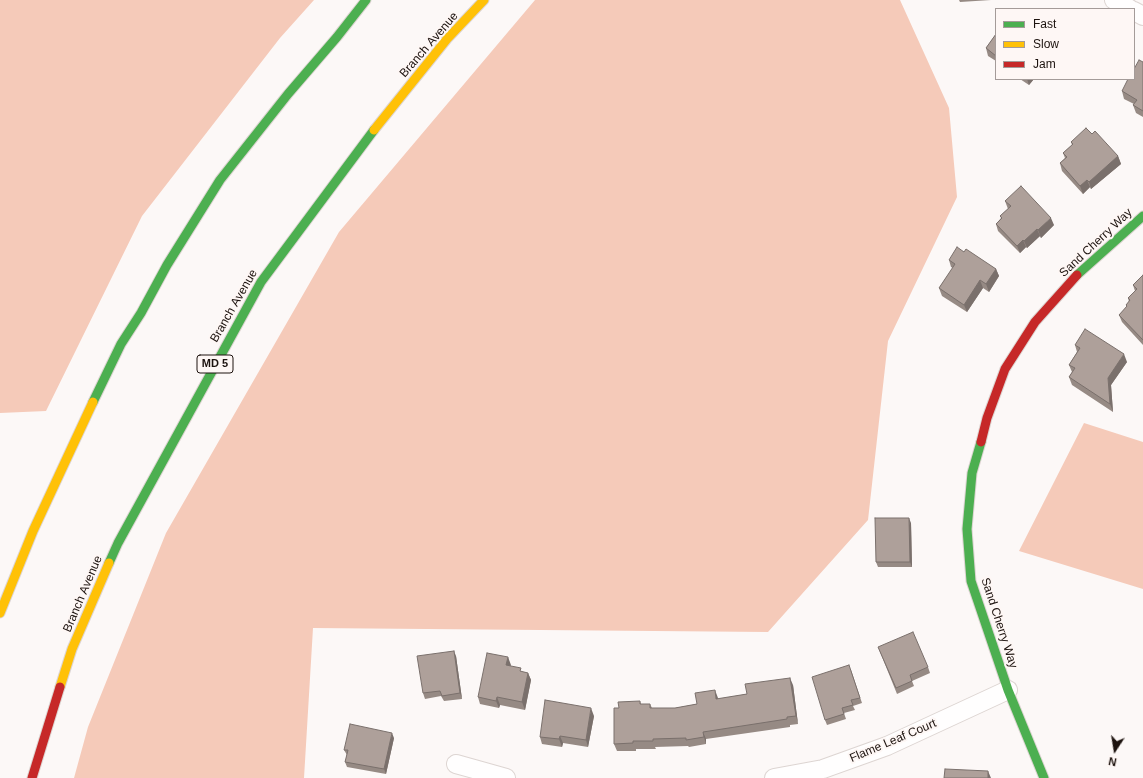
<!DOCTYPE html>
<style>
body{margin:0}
#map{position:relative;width:1143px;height:778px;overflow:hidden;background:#fcf8f7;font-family:Helvetica,sans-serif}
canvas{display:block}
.legend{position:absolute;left:995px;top:8px;width:140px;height:72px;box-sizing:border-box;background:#fef7f5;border:1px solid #a49b99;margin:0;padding:5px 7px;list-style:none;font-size:12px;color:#1c120e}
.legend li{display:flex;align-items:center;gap:8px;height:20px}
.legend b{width:20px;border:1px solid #a49b99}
.north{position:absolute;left:1095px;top:730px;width:40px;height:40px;-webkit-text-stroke:3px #fef7f5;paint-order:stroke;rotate:192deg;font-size:11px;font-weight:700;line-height:16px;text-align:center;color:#1c120e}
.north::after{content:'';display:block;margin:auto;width:14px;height:18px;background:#1c120e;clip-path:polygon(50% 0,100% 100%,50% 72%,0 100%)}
</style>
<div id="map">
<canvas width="1143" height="778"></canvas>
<ul class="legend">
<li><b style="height:5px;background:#4caf50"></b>Fast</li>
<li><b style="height:5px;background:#ffc107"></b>Slow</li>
<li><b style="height:5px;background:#c62828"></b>Jam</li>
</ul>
<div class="north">N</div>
</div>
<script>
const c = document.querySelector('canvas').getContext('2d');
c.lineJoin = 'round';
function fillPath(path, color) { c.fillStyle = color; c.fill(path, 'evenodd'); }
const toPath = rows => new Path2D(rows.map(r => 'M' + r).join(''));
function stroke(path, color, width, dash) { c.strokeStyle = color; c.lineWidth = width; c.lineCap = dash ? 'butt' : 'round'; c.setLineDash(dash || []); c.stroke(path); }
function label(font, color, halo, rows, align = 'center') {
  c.font = font + ' Helvetica,sans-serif'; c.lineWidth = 4; c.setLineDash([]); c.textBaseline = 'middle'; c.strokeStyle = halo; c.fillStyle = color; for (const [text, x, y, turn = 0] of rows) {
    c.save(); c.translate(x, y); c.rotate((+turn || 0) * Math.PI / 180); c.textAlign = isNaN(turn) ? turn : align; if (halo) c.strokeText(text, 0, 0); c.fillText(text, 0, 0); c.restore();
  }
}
const forest = toPath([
 [0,0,314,0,280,38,142,216,46,411,0,413],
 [535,0,900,0,949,108,957,197,888,341,868,520,768,632,313,628,304,778,74,778,88,727,166,533,339,232],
 [1084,423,1143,442,1143,589,1019,551]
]);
const street = toPath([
 [1114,0,1130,9],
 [1134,11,1143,16],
 [456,764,506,778],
 [774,778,823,769,887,746,1008,690]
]);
const fast = toPath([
 [1077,275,1143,216],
 [93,402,121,344,141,313,167,265,220,180,288,94,337,37,366,0],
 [981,442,972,473,967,529,971,581,1008,690,1044,778],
 [109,563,118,543,261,282,374,130]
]);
const slow = toPath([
 [374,130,447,39,484,0],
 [0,613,33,531,93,402],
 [60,687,72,649,109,563]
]);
const jam = toPath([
 [981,442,987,418,1005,369,1035,322,1077,275],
 [32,778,60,687]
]);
const wall = toPath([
 [959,0,991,0,960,2],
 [996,34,996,61,988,56,986,48],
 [1143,62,1143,117,1136,113,1133,105,1134,104,1124,99,1122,91],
 [1020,79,1034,79,1029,85],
 [1092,134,1118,156,1121,164,1091,189,1090,187,1083,194,1062,171,1060,163,1065,158,1063,153,1072,145,1071,142],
 [1005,201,1054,225,1041,238,1040,236,1027,248,1026,247,1020,253,998,231,996,224,1001,218,1000,216,1008,209],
 [964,252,996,269,999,276,989,292,983,288,967,312,942,296,939,288,953,268,951,267,949,260],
 [1143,275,1143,345,1122,322,1119,315,1127,307,1126,305,1129,302,1128,298,1135,291,1133,285],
 [1075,345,1127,362,1111,385,1113,412,1072,385,1069,377,1072,372,1069,365,1077,352],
 [911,523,912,567,878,567,876,562],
 [878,647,928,667,930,673,912,681,914,686,897,694],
 [456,656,462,699,444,701,441,696,425,699,423,693],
 [508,657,510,666,522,672,528,673,531,680,525,710,500,705,499,708,480,704,478,697],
 [851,670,862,703,853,706,855,710,844,713,846,719,827,725,825,720],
 [793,685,798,724,790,725,790,727,706,739,706,744,689,747,688,746,655,747,656,749,636,749,636,751,617,751,614,744,619,708,640,701,641,704,650,704,652,708,675,708,697,704,718,698,718,699,747,694],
 [594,716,588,747,563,743,562,747,542,744,540,737],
 [394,738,386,774,347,767,345,762,347,755,344,750]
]);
const shadedWall = toPath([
 [1027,79,1034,79,1029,85],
 [1118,156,1121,164,1091,189,1089,182],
 [1087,180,1090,187,1083,194,1080,186],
 [1051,218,1054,225,1041,238,1038,230],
 [1037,229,1040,236,1027,248,1024,241],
 [1023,240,1026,247,1020,253,1017,246],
 [996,269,999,276,989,292,986,284],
 [980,280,983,288,967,312,964,305],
 [1124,354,1127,362,1111,385,1113,412,1110,404,1108,378],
 [909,518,911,523,912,567,910,562],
 [454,651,456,656,462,699,460,693],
 [508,657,511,665,509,672,506,665],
 [528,673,531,680,525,710,522,702],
 [790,678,793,685,798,724,796,716],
 [715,690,718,698,719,707,716,699],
 [497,697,500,705,499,708,496,701],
 [591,708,594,716,588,747,586,740],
 [703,732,706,739,706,744,704,737],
 [392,733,394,738,386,774,384,769],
 [560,736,563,743,562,747,559,739],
 [988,771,991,778,988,778]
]);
const building = toPath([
 [996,34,996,56,986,48,996,34],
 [1139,60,1143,62,1143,111,1133,105,1137,100,1122,91,1128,79,1134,79,1134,69,1139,60],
 [1086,128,1092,134,1095,131,1118,156,1089,182,1087,180,1080,186,1060,163,1067,157,1063,153,1073,144,1071,142,1086,128],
 [1021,186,1051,218,1038,230,1037,229,1024,241,1023,240,1017,246,996,224,1002,218,1000,216,1011,206,1005,201,1021,186],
 [957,247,964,252,966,249,996,269,986,284,980,280,964,305,939,288,955,264,949,260,957,247],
 [1143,275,1143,340,1119,315,1127,306,1126,305,1130,300,1128,298,1137,289,1133,285,1143,275],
 [1085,329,1124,354,1108,378,1110,404,1069,377,1075,368,1069,365,1080,348,1075,345,1085,329],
 [875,518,909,518,910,562,876,562,875,518],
 [913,632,928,667,910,675,912,681,896,688,878,647,913,632],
 [454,651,460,693,442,696,440,691,423,693,417,656,454,651],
 [487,653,508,657,506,665,521,668,520,671,528,673,522,702,497,697,496,701,478,697,487,653],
 [849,665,860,698,851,700,853,705,842,708,844,714,825,720,812,677,849,665],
 [790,678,796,716,787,717,787,719,703,732,704,737,686,740,686,738,653,739,653,741,633,741,633,743,614,744,614,708,619,708,618,702,640,701,640,704,650,704,650,708,675,708,697,704,695,693,715,690,716,699,747,694,745,684,790,678],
 [545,700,591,708,586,740,560,736,559,739,540,737,545,700],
 [350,724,392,733,384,769,345,762,348,750,344,750,350,724],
 [945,769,988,771,988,778,944,778,945,769]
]);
const shields = [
 [215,364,36]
];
const shieldNames = [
 ["MD 5",215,364]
];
const streetNames = [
 ["Branch Avenue",429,45,-49],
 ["Sand Cherry Way",1096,243,-43],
 ["Branch Avenue",234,306,-60],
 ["Branch Avenue",83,594,-67],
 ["Sand Cherry Way",999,623,72],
 ["Flame Leaf Court",893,741,-23]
];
fillPath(forest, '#f5cab9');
stroke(street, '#ddd5d2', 20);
stroke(fast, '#ddd5d2', 11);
stroke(slow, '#ddd5d2', 11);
stroke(jam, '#ddd5d2', 11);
stroke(street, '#fffefe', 18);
stroke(fast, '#4caf50', 9);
stroke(slow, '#ffc107', 9);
stroke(jam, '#c62828', 9);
fillPath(wall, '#968a84');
fillPath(shadedWall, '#7a706c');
fillPath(building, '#aea09a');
stroke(building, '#7a706c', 1);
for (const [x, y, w] of shields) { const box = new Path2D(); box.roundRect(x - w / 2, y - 9, w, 18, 3); c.fillStyle = '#fef7f5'; c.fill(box); stroke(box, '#1c120e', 1); }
label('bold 11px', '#1c120e', null, shieldNames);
label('12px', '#1c120e', '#fef7f5', streetNames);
</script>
